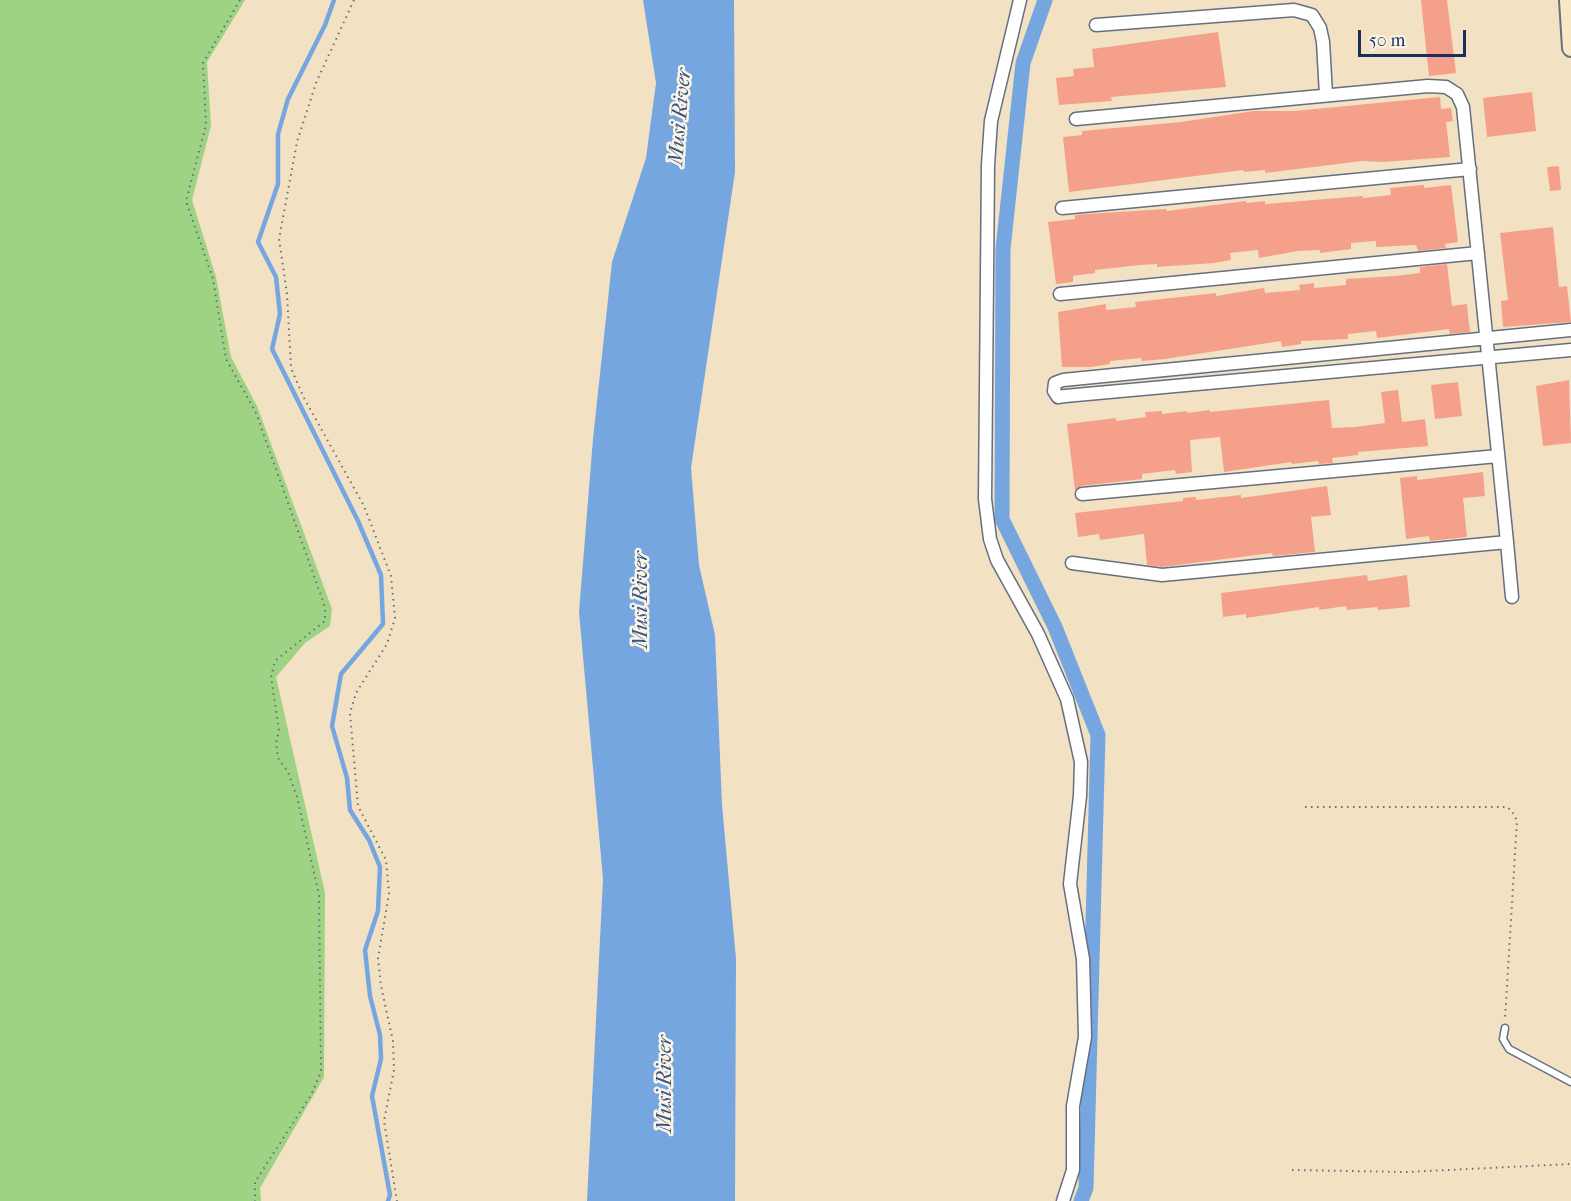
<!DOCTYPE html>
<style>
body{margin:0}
#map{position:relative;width:1571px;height:1201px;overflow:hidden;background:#f2e2c3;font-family:"IM FELL French Canon",serif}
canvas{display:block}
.scale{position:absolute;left:1358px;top:30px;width:108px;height:27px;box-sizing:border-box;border:3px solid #1b2f5e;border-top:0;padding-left:8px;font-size:18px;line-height:21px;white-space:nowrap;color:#1b2f5e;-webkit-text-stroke:4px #fcf5e5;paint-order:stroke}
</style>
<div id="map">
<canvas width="1571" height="1201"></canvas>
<div class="scale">50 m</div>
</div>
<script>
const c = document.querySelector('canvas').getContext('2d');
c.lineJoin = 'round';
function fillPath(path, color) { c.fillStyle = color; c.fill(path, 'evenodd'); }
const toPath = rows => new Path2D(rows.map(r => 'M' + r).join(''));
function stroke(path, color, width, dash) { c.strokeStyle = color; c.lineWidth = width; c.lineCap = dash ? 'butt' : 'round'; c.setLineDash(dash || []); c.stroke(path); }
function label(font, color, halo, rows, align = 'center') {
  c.font = font + ' "IM FELL French Canon",serif'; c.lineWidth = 5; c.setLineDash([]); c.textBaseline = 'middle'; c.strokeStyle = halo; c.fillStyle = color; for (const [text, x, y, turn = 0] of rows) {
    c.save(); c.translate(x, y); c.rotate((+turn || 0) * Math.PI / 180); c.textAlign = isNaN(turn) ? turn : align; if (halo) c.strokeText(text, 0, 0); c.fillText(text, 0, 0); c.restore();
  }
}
const green = toPath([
 [0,0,245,0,207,62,211,126,192,200,216,277,231,357,257,406,332,609,330,626,305,643,276,677,325,893,324,1077,260,1188,261,1201,0,1201]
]);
const water = toPath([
 [643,0,734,0,735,172,691,468,699,565,715,635,722,805,736,959,735,1201,587,1201,603,879,579,612,593,439,612,262,646,158,656,83]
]);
const stream = toPath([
 [334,0,325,25,288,99,278,134,278,184,258,242,276,277,280,314,272,349,358,521,381,575,383,624,341,674,332,726,347,778,350,810,369,840,380,867,378,911,365,950,370,996,380,1035,381,1059,372,1096,390,1195,388,1201]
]);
const canal = toPath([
 [1045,0,1023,63,1003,249,1002,519,1055,627,1098,735,1086,1188,1081,1201]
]);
const building = toPath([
 [1421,0,1447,0,1456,73,1429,76],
 [1218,32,1226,87,1111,97,1112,101,1059,105,1056,78,1074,76,1073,69,1094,67,1092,49],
 [1532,92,1536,131,1487,137,1483,98],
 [1440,97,1441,109,1451,108,1453,121,1446,122,1450,157,1383,162,1362,161,1265,173,1265,170,1244,172,1243,170,1069,192,1063,137,1082,135,1082,131,1181,122,1254,111,1294,111],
 [1559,166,1561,190,1550,191,1547,167],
 [1424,185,1424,188,1451,185,1458,242,1445,244,1446,248,1418,251,1416,245,1376,247,1376,241,1351,243,1351,249,1320,253,1320,250,1298,251,1259,258,1258,250,1230,253,1231,260,1214,263,1157,267,1157,264,1140,265,1095,270,1095,273,1073,276,1073,282,1056,284,1048,222,1075,219,1075,215,1087,214,1166,209,1167,211,1246,201,1246,203,1265,201,1265,204,1363,196,1363,198,1391,195,1390,188],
 [1553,227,1559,287,1567,286,1571,322,1503,327,1501,301,1508,300,1500,233],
 [1447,264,1452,306,1467,304,1470,332,1450,334,1449,329,1377,338,1376,331,1348,334,1348,339,1301,341,1301,344,1282,347,1281,341,1165,359,1142,361,1141,358,1110,361,1110,364,1090,367,1062,367,1058,312,1106,304,1106,310,1136,307,1135,302,1216,293,1216,296,1264,288,1265,293,1300,290,1299,285,1314,283,1314,288,1346,285,1346,279,1395,276,1420,273,1420,267],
 [1569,380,1571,443,1543,446,1536,386],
 [1458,382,1462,416,1435,419,1431,385],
 [1398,390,1402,422,1425,419,1428,446,1358,452,1358,455,1332,458,1333,463,1319,464,1318,461,1292,464,1291,462,1224,472,1220,437,1190,440,1192,472,1176,474,1175,470,1142,474,1142,479,1081,486,1075,490,1067,424,1116,418,1116,421,1146,417,1145,412,1162,411,1162,414,1187,411,1187,413,1210,410,1210,412,1329,400,1332,428,1355,427,1385,423,1381,392],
 [1483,472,1485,496,1463,498,1467,537,1430,541,1429,536,1406,539,1400,478,1417,476,1417,480],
 [1327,486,1331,515,1311,517,1315,552,1273,556,1272,553,1162,567,1147,565,1144,534,1100,540,1099,534,1078,537,1075,513,1183,501,1183,498,1196,497,1196,500,1241,495,1241,498],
 [1367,575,1368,581,1407,575,1410,607,1378,610,1377,607,1347,610,1346,606,1319,610,1319,607,1246,618,1246,614,1223,617,1221,593]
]);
const path = toPath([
 [240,0,203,63,206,125,186,201,213,279,226,359,256,413,325,607,325,621,275,661,271,677,279,731,276,743,278,758,288,772,297,797,319,895,321,1072,311,1095,255,1182,255,1201],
 [354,0,316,83,297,142,279,239,287,294,291,368,303,396,364,506,391,576,395,618,387,644,356,693,350,713,358,806,386,860,389,894,378,958,381,986,393,1041,394,1070,384,1121,397,1201],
 [1305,807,1507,807,1512,811,1517,821,1505,1019],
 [1292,1170,1407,1172,1571,1164]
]);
const lane = toPath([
 [1505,1028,1503,1039,1509,1049,1571,1082]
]);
const street = toPath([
 [1020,0,991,121,988,165,985,499,990,539,997,560,1038,634,1067,699,1081,762,1080,796,1070,884,1083,959,1085,1037,1073,1106,1073,1170,1063,1201],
 [1096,25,1294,10,1312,15,1320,28,1323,42,1326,95],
 [1062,208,1470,169],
 [1060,294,1478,253],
 [1571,330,1063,380,1055,383,1054,391,1058,397,1065,396,1571,350],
 [1082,494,1498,456],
 [1507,542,1512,597],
 [1072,563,1162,575,1507,542,1463,107,1457,94,1446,87,1428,86,1076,119]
]);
const secondary = toPath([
 [1568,0,1571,48]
]);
const waterNames = [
 ["Musi River",681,117,-85],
 ["Musi River",642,600,-90],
 ["Musi River",666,1084,-90]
];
fillPath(green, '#9ed383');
fillPath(water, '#75a6e0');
stroke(stream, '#75a6e0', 4.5);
stroke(canal, '#75a6e0', 15);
fillPath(building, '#f5a08b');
stroke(lane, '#666e81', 9);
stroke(street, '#666e81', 15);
stroke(secondary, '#666e81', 20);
stroke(path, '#666e81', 2, [1.5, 4.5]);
stroke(lane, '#fff', 6);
stroke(street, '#fff', 12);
stroke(secondary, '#f8e8c3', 16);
label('italic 21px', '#365385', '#fcf5e5', waterNames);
</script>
